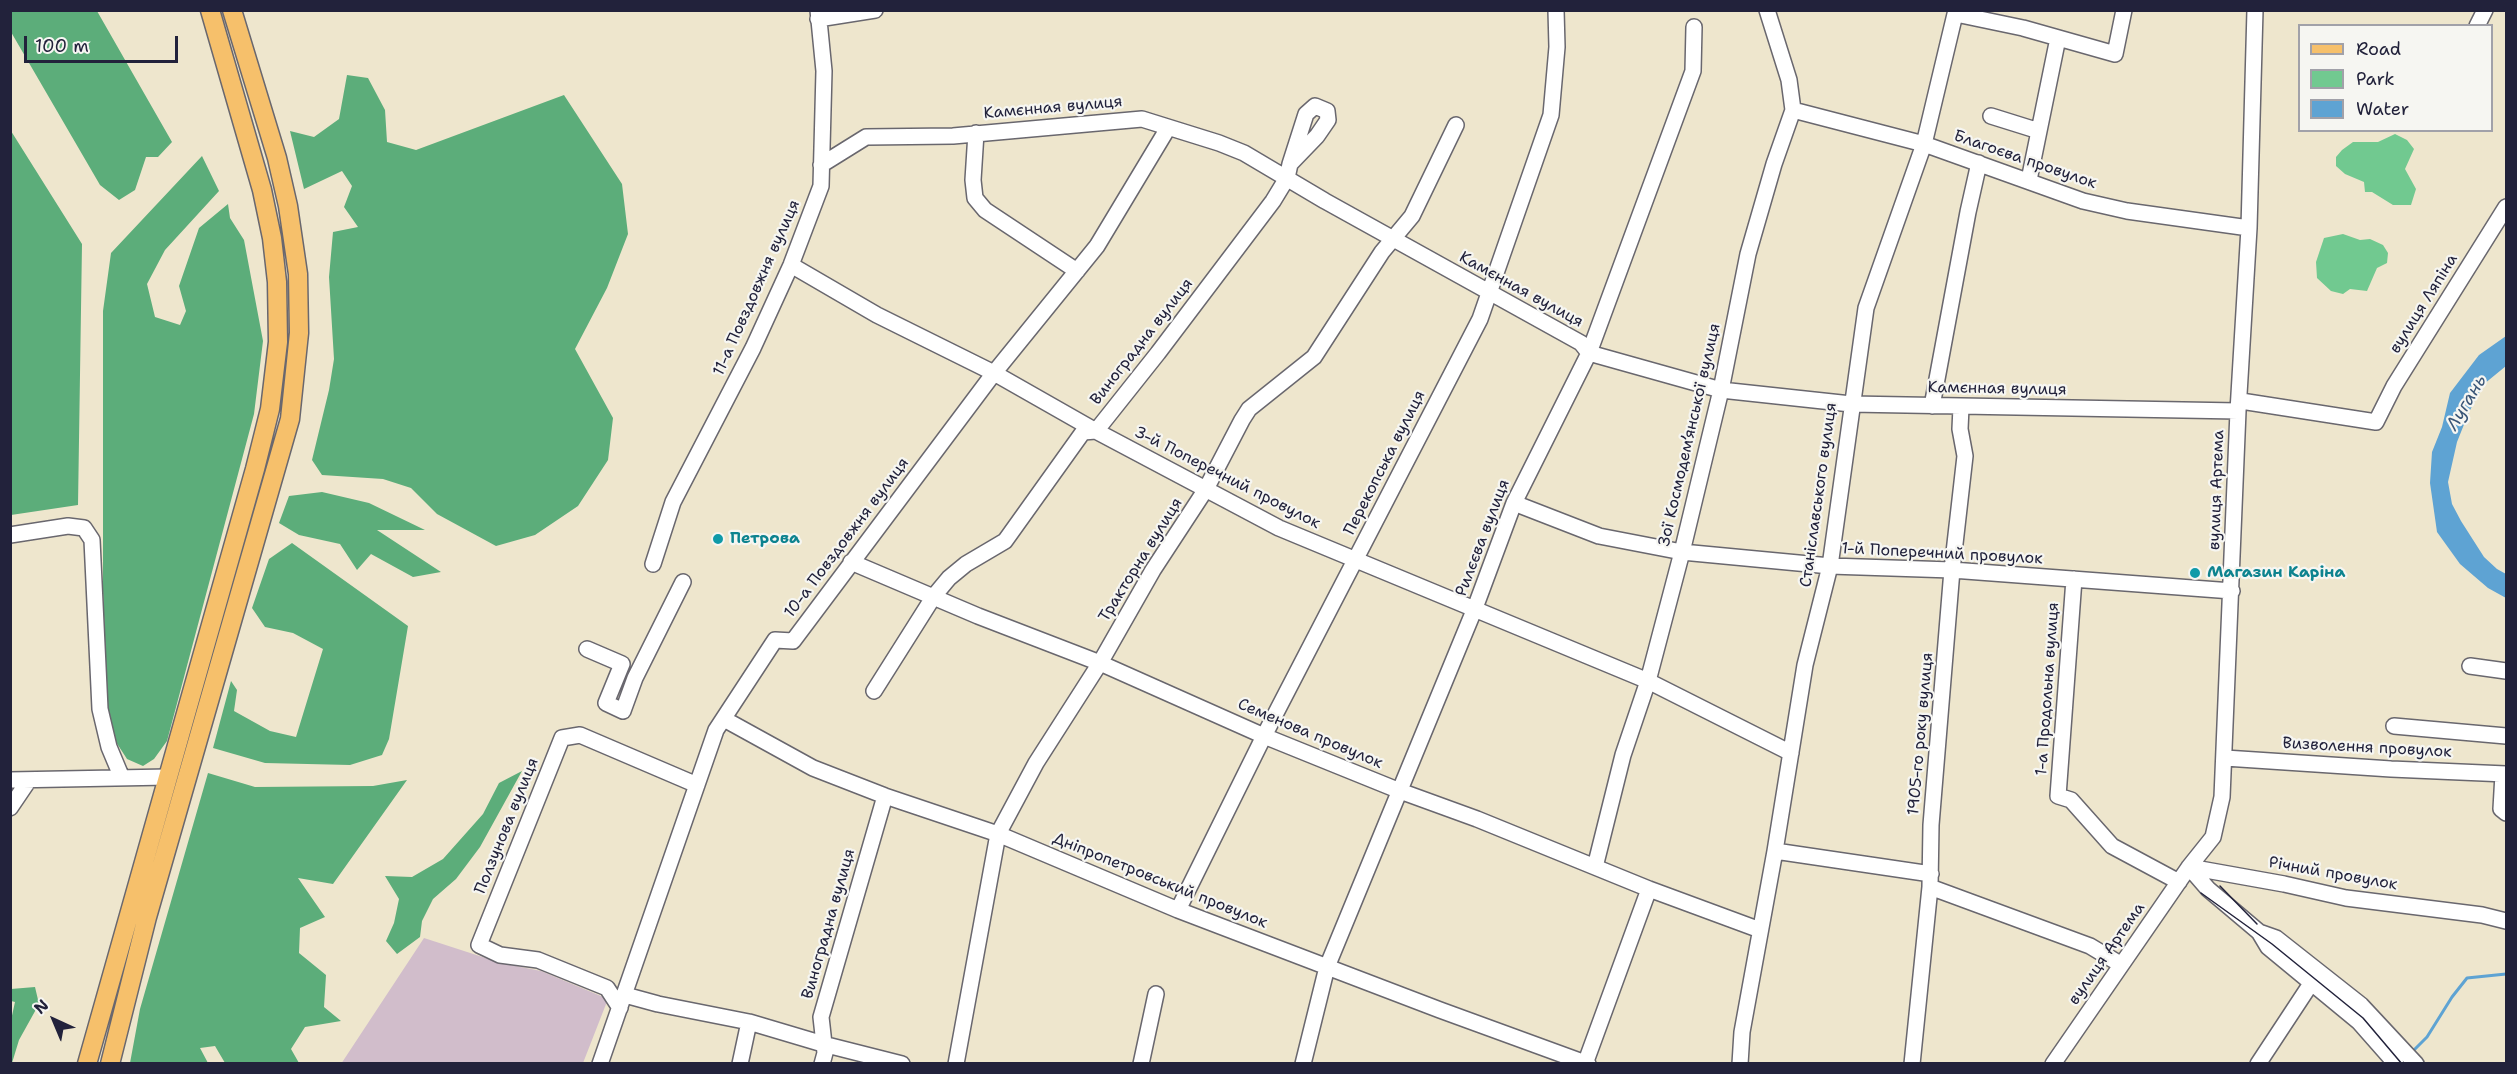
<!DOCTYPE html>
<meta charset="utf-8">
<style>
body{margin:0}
#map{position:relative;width:2517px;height:1074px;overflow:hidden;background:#eee6cd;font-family:"Shantell Sans",sans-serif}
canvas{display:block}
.frame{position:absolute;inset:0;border:12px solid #22223b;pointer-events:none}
.legend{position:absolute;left:2298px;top:24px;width:195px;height:108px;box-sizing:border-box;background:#f6f6f2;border:2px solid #a1a1a9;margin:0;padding:8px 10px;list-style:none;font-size:18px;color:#22223b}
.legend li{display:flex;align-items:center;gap:12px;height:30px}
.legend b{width:30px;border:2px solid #a1a1a9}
.north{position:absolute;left:24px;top:990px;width:60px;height:60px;-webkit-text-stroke:4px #f6f6f2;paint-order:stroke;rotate:316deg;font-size:16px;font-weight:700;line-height:24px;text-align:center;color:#22223b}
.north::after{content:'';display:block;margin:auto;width:21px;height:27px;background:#22223b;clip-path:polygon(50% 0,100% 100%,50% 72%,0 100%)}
.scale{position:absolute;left:24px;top:36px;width:154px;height:27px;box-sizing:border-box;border:3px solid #22223b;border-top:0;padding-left:8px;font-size:18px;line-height:21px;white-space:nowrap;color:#22223b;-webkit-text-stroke:4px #f6f6f2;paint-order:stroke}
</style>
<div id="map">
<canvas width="2517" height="1074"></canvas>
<div class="frame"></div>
<ul class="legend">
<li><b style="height:8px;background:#f6c06b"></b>Road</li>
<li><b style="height:16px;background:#71c990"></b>Park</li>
<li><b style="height:16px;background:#5ea3d3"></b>Water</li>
</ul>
<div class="north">N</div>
<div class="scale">100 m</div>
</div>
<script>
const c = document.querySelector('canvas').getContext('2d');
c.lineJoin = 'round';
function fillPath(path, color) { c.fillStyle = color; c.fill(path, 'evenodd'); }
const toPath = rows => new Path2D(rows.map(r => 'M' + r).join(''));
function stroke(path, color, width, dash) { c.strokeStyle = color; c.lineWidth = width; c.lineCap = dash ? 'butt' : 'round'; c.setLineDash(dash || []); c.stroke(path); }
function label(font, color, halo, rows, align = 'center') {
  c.font = font + ' "Shantell Sans",sans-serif'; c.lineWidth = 4.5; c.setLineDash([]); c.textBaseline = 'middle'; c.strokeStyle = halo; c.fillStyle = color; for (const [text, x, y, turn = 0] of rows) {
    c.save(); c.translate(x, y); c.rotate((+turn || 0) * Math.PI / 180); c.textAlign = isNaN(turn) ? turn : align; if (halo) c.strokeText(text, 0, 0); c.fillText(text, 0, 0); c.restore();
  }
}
const industrial = toPath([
 [424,938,501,963,541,971,608,999,583,1063,341,1064]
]);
const green = toPath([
 [2395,134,2407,140,2414,149,2405,169,2416,189,2411,205,2393,205,2372,192,2365,192,2364,182,2345,174,2336,166,2336,157,2342,150,2353,142,2378,142],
 [2343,234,2360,240,2370,239,2383,245,2388,253,2387,263,2377,268,2367,291,2350,289,2343,294,2331,291,2317,278,2316,262,2324,238]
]);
const forest = toPath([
 [10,11,97,11,172,142,158,157,146,157,135,190,119,200,100,185,11,32],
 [347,75,368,78,385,110,387,142,416,150,564,95,622,184,628,234,607,288,575,349,613,418,608,460,578,506,535,535,496,546,437,514,411,488,383,479,322,475,312,460,329,390,334,359,329,277,333,232,358,227,344,207,352,186,342,171,304,189,290,131,314,137,339,119],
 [11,131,82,244,78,505,11,515],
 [202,156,219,191,165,250,147,284,155,317,180,325,186,311,179,286,199,228,228,204,230,218,244,240,263,341,254,414,167,741,154,759,143,766,127,759,116,742,108,716,103,591,103,311,111,253],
 [322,492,369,503,425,530,377,530,441,572,413,577,371,554,357,570,340,544,299,535,279,523,289,496],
 [292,543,408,626,389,739,382,755,350,765,265,763,213,748,231,681,237,690,234,711,270,731,296,737,323,649,293,633,265,627,252,608,269,559],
 [522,771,480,847,456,879,433,899,422,921,420,937,397,954,386,941,394,923,399,899,385,876,412,877,443,859,483,814,499,783],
 [208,773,255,787,373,786,407,780,333,884,298,878,325,917,300,928,299,953,326,975,324,1007,341,1021,305,1027,291,1049,299,1063,225,1063,215,1046,200,1048,208,1063,130,1063,140,1009],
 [35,987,39,1004,19,1040,12,1063,11,1063,11,1020,15,1002,11,1001,11,989]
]);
const water = toPath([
 [2506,336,2506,366,2484,384,2469,412,2457,442,2448,482,2452,504,2461,521,2484,557,2497,569,2506,574,2506,598,2488,588,2460,564,2437,532,2430,483,2432,452,2442,427,2450,393,2479,355]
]);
const stream = toPath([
 [2413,1051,2427,1037,2452,997,2467,978,2506,974]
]);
const minor = toPath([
 [1956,14,2023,28,2115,54,2124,10],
 [818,19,875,10],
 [2477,26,2485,10],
 [1793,110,1924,144,2083,201,2127,211,2249,228],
 [1991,116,2039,131],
 [976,133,973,180,975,198,985,210,1077,271],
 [821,165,866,137,953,136,1142,119,1219,143,1244,153,1325,201,1581,343,1589,353,1721,390,1851,404,2238,411],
 [2029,180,2058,38],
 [791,265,877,315,994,373,1096,431,1279,528,1648,681,1791,753],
 [2241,401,2376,422,2394,386,2506,207],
 [1932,406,1968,212,1979,163],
 [1096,431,1158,353,1273,201,1287,178,1290,164,1317,136,1328,120,1327,111,1315,106,1306,114,1290,164],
 [1514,503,1599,536,1682,552,1830,566,1952,570,2232,591],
 [10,535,68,526,84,528,92,540,100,709,109,747,122,778],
 [851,562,978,616,1100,663,1264,736,1400,791,1477,819,1649,889,1760,930],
 [653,564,673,502,753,348,791,265,821,186,824,71,818,10],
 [2074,579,2058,796,2071,800,2112,846,2179,882],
 [587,649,622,664,606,703,623,711,635,678,683,582],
 [2470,666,2506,671],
 [874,691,934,596,949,578,966,564,1005,541,1083,432,1096,431],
 [724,719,813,768,885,796,998,834,1178,910,1440,1010,1588,1064],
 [2394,726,2506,736],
 [2225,758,2391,769,2506,774],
 [2503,774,2501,809,2506,813],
 [10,780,168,777],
 [10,808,29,780],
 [1775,851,1931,874],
 [1595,867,1623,755,1648,681,1682,552,1721,390,1748,254,1774,164,1793,110,1789,80,1767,10],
 [2189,867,2284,884,2346,898,2482,915,2506,921],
 [2189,867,2208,889,2259,932,2268,947,2359,1022,2396,1064],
 [1930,887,2090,946,2120,964],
 [1178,910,1264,736,1480,319,1551,115,1557,47,1556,10],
 [2259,932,2276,938,2361,1005,2416,1064],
 [625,995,658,1004,749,1022,823,1044,902,1064],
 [620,1008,607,988,538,960,500,955,479,945,562,738,580,735,697,785],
 [600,1064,716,730,775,640,793,641,994,373,1097,246,1168,128],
 [740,1064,749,1022],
 [822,1064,825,1053,821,1017,885,796],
 [956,1064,998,834,1036,763,1100,663,1153,570,1206,489,1242,420,1249,409,1314,357,1382,252,1412,216,1456,125],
 [1141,1064,1156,994],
 [1303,1064,1327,967,1475,608,1514,503,1589,353,1693,71,1694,27],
 [1585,1064,1649,889],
 [1740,1064,1742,1032,1775,851,1805,665,1830,566,1866,308,1924,144,1956,10],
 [1912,1064,1930,887,1931,825,1952,570,1965,456,1960,429,1961,407],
 [2053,1064,2189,867,2213,837,2222,797,2238,411,2249,228,2255,10],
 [2258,1064,2312,982]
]);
const major = toPath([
 [87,1064,255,469,270,409,278,342,277,282,272,238,262,190,210,10],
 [110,1064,147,917,290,419,299,333,298,274,288,206,277,158,232,10]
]);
const tram = toPath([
 [2220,886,2257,924],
 [2201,893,2272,944,2363,1018,2402,1064]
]);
const markers = [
 [718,539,6,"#0f9aa8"],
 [2195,573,6,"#0f9aa8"]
];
const streetNames = [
 ["Камєнная вулиця",1053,108,-5],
 ["Благоєва провулок",2025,160,19],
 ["11-а Повздовжня вулиця",757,288,-66],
 ["Камєнная вулиця",1521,290,29],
 ["вулиця Ляпіна",2424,304,-58],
 ["Виноградна вулиця",1142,342,-52],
 ["Камєнная вулиця",1997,389,1],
 ["Зої Космодем’янської вулиця",1690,435,-77],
 ["Перекопська вулиця",1385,463,-63],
 ["3-й Поперечний провулок",1227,478,27],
 ["вулиця Артема",2217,490,-88],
 ["Станіславського вулиця",1819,495,-82],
 ["10-а Повздовжня вулиця",847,538,-53],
 ["Рилєєва вулиця",1483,538,-69],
 ["1-й Поперечний провулок",1942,554,3],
 ["Тракторна вулиця",1141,560,-58],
 ["1-а Продольна вулиця",2048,689,-86],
 ["Семенова провулок",1310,734,23],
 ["1905-го року вулиця",1921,734,-85],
 ["Визволення провулок",2367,748,3],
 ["Ползунова вулиця",507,826,-68],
 ["Річний провулок",2333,874,10],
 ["Дніпропетровський провулок",1160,881,22],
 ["Виноградна вулиця",829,924,-74],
 ["вулиця Артема",2107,954,-55]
];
const cultureNames = [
 ["Петрова",730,539],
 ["Магазин Каріна",2207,573]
];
const waterNames = [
 ["Лугань",2467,403,-59]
];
fillPath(industrial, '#d1bdcb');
fillPath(green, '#71c990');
fillPath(forest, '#5cad7a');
fillPath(water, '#5ea3d3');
stroke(stream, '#5ea3d3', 3);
stroke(minor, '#69676e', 18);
stroke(major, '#69676e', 21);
stroke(minor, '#fff', 15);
stroke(major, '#f6c06b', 18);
stroke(tram, '#22223b', 1.5);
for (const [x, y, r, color] of markers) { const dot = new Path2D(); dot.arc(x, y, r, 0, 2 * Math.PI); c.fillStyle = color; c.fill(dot); stroke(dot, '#f6f6f2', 2); }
label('16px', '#22223b', '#f6f6f2', streetNames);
label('bold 16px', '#0d838f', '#f6f6f2', cultureNames, 'left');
label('italic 18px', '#3a5678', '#f6f6f2', waterNames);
</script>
